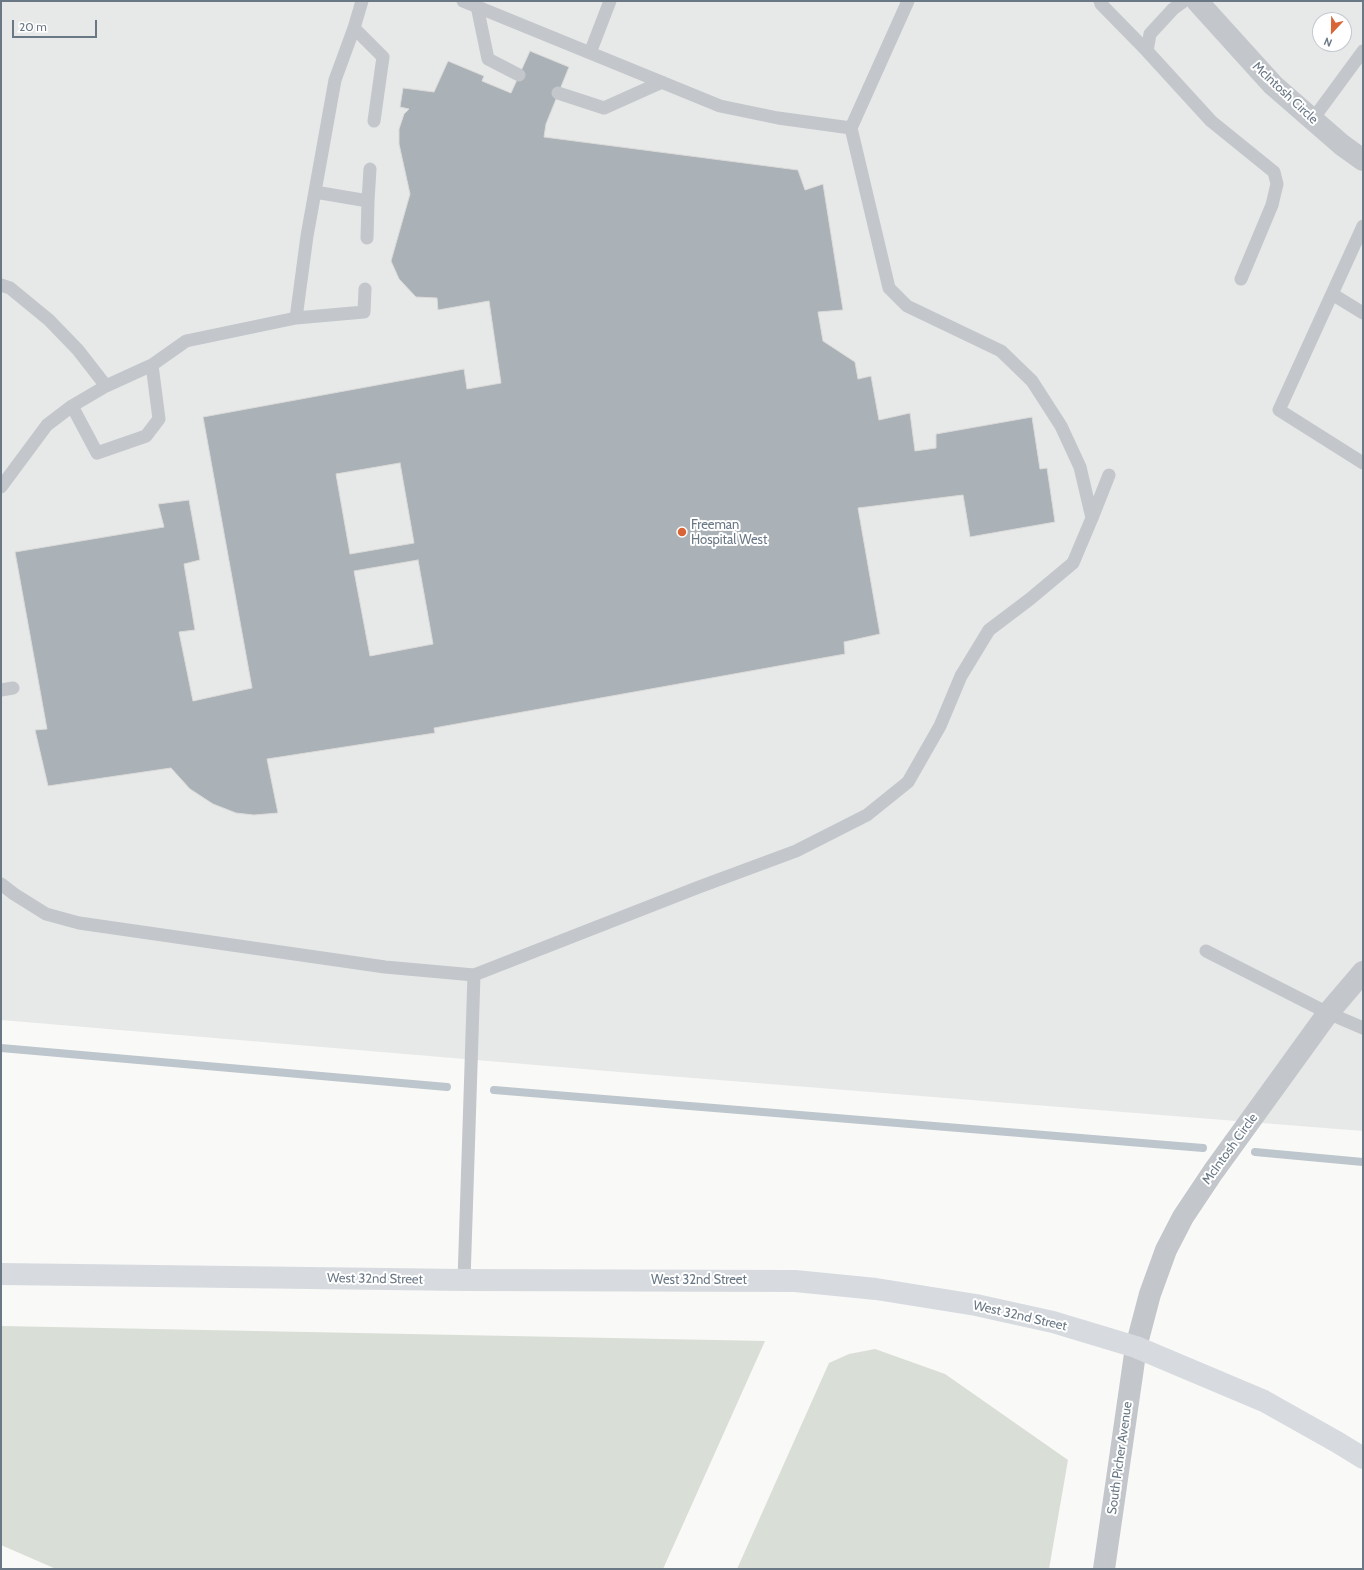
<!DOCTYPE html>
<style>
body{margin:0}
#map{position:relative;width:1364px;height:1570px;overflow:hidden;background:#f9f9f7;font-family:Cabin,sans-serif}
canvas{display:block}
.frame{position:absolute;inset:0;border:2px solid #6a7886;pointer-events:none}
.north{position:absolute;left:1312px;top:12px;width:40px;height:40px;box-sizing:border-box;background:#fff;border:1px solid #c3c9cf;border-radius:50%;rotate:202deg;font-size:11px;font-weight:700;line-height:16px;text-align:center;color:#6a7886}
.north::after{content:'';display:block;margin:auto;width:14px;height:18px;background:#d96537;clip-path:polygon(50% 0,100% 100%,50% 72%,0 100%)}
.scale{position:absolute;left:12px;top:20px;width:85px;height:18px;box-sizing:border-box;border:2px solid #6a7886;border-top:0;padding-left:5px;font-size:12px;line-height:14px;white-space:nowrap;color:#6a7886;-webkit-text-stroke:3px #fff;paint-order:stroke}
</style>
<div id="map">
<canvas width="1364" height="1570"></canvas>
<div class="frame"></div>
<div class="north">N</div>
<div class="scale">20 m</div>
</div>
<script>
const c = document.querySelector('canvas').getContext('2d');
c.lineJoin = 'round';
function fillPath(path, color) { c.fillStyle = color; c.fill(path, 'evenodd'); }
const toPath = rows => new Path2D(rows.map(r => 'M' + r).join(''));
function stroke(path, color, width, dash) { c.strokeStyle = color; c.lineWidth = width; c.lineCap = dash ? 'butt' : 'round'; c.setLineDash(dash || []); c.stroke(path); }
function label(font, color, halo, rows, align = 'center') {
  c.font = font + ' Cabin,sans-serif'; c.lineWidth = 4; c.setLineDash([]); c.textBaseline = 'middle'; c.strokeStyle = halo; c.fillStyle = color; for (const [text, x, y, turn = 0] of rows) {
    c.save(); c.translate(x, y); c.rotate((+turn || 0) * Math.PI / 180); c.textAlign = isNaN(turn) ? turn : align; if (halo) c.strokeText(text, 0, 0); c.fillText(text, 0, 0); c.restore();
  }
}
const built = toPath([
 [1,1,1363,1,1363,1131,643,1074,1,1020],
 [1320,20,1344,20,1344,44,1320,44]
]);
const green = toPath([
 [1,1326,765,1341,663,1569,56,1569,1,1545],
 [875,1349,945,1374,1068,1460,1049,1569,737,1569,829,1363,849,1354]
]);
const stream = toPath([
 [1,1048,447,1087],
 [494,1090,1203,1148],
 [1255,1152,1363,1162]
]);
const building = toPath([
 [530,51,569,67,546,124,544,137,798,170,805,190,823,184,843,310,818,312,823,341,855,362,858,379,871,376,879,420,910,413,915,451,936,448,936,434,1032,417,1040,469,1047,468,1055,522,970,537,963,495,858,508,880,634,844,642,845,654,434,728,435,733,267,759,278,813,254,815,236,813,213,804,190,789,171,768,48,786,35,730,47,729,15,552,164,527,158,504,189,500,200,560,184,564,195,630,179,632,193,701,252,688,203,417,464,369,467,389,501,383,489,301,438,310,437,298,416,297,399,279,391,261,410,194,399,144,399,129,404,114,409,109,400,107,403,88,434,92,448,61,484,76,482,81,511,93,530,51],
 [400,463,414,543,350,554,336,474,400,463],
 [418,560,433,644,370,656,354,571,418,560]
]);
const lane = toPath([
 [463,1,720,106,778,118,851,128],
 [1100,1,1101,4,1147,51,1211,121,1274,172,1277,184,1272,205,1241,279],
 [477,6,488,59,519,75],
 [354,28,383,57,374,121],
 [1147,51,1150,34,1173,9,1184,1],
 [590,53,610,1],
 [558,93,604,108,662,82],
 [1313,119,1363,51],
 [315,192,368,201,367,238],
 [368,201,370,169],
 [1363,226,1279,410,1363,463],
 [1,285,10,288,49,320,78,350,106,386],
 [1332,294,1363,313],
 [296,318,364,312,365,289],
 [72,406,97,453,146,436,159,419,152,365],
 [1,487,47,425,72,406,106,386,152,365,186,341,296,318,307,236,335,80,354,28,362,1],
 [1092,518,1109,475],
 [1,690,13,688],
 [1,884,14,894,46,914,79,923,385,967,474,975,699,887,796,851,867,815,908,782,940,726,961,676,989,630,1030,599,1073,563,1092,518,1080,467,1061,426,1032,381,1001,351,907,306,889,288,851,128,908,1],
 [1206,951,1328,1013,1363,1028],
 [464,1280,474,975]
]);
const street = toPath([
 [1197,1,1273,85,1342,145,1363,160],
 [1104,1569,1136,1347,1150,1294,1166,1250,1183,1217,1213,1172,1328,1013,1363,972]
]);
const secondary = toPath([
 [1,1274,464,1280,795,1281,876,1289,976,1305,1053,1322,1136,1347,1264,1401,1337,1442,1363,1458]
]);
const markers = [
 [682,532,5,"#d96537"]
];
const streetNames = [
 ["McIntosh Circle",1285,93,43],
 ["McIntosh Circle",1230,1149,-54],
 ["West 32nd Street",375,1279,1],
 ["West 32nd Street",699,1280],
 ["West 32nd Street",1020,1316,13],
 ["South Picher Avenue",1120,1458,-82]
];
const poiNames = [
 ["Freeman",691,525],
 ["Hospital West",691,540]
];
fillPath(built, '#e7e8e8');
fillPath(green, '#d9ded6');
stroke(stream, '#bdc6cc', 8);
fillPath(building, '#aab1b7');
stroke(building, '#dbdbd9', 1);
stroke(lane, '#c3c6ca', 13);
stroke(street, '#c3c6ca', 22);
stroke(secondary, '#d7dbdf', 22);
for (const [x, y, r, color] of markers) { const dot = new Path2D(); dot.arc(x, y, r, 0, 2 * Math.PI); c.fillStyle = color; c.fill(dot); stroke(dot, '#fff', 1.5); }
label('13px', '#6a7886', '#fff', streetNames);
label('13px', '#6a7886', '#fff', poiNames, 'left');
</script>
